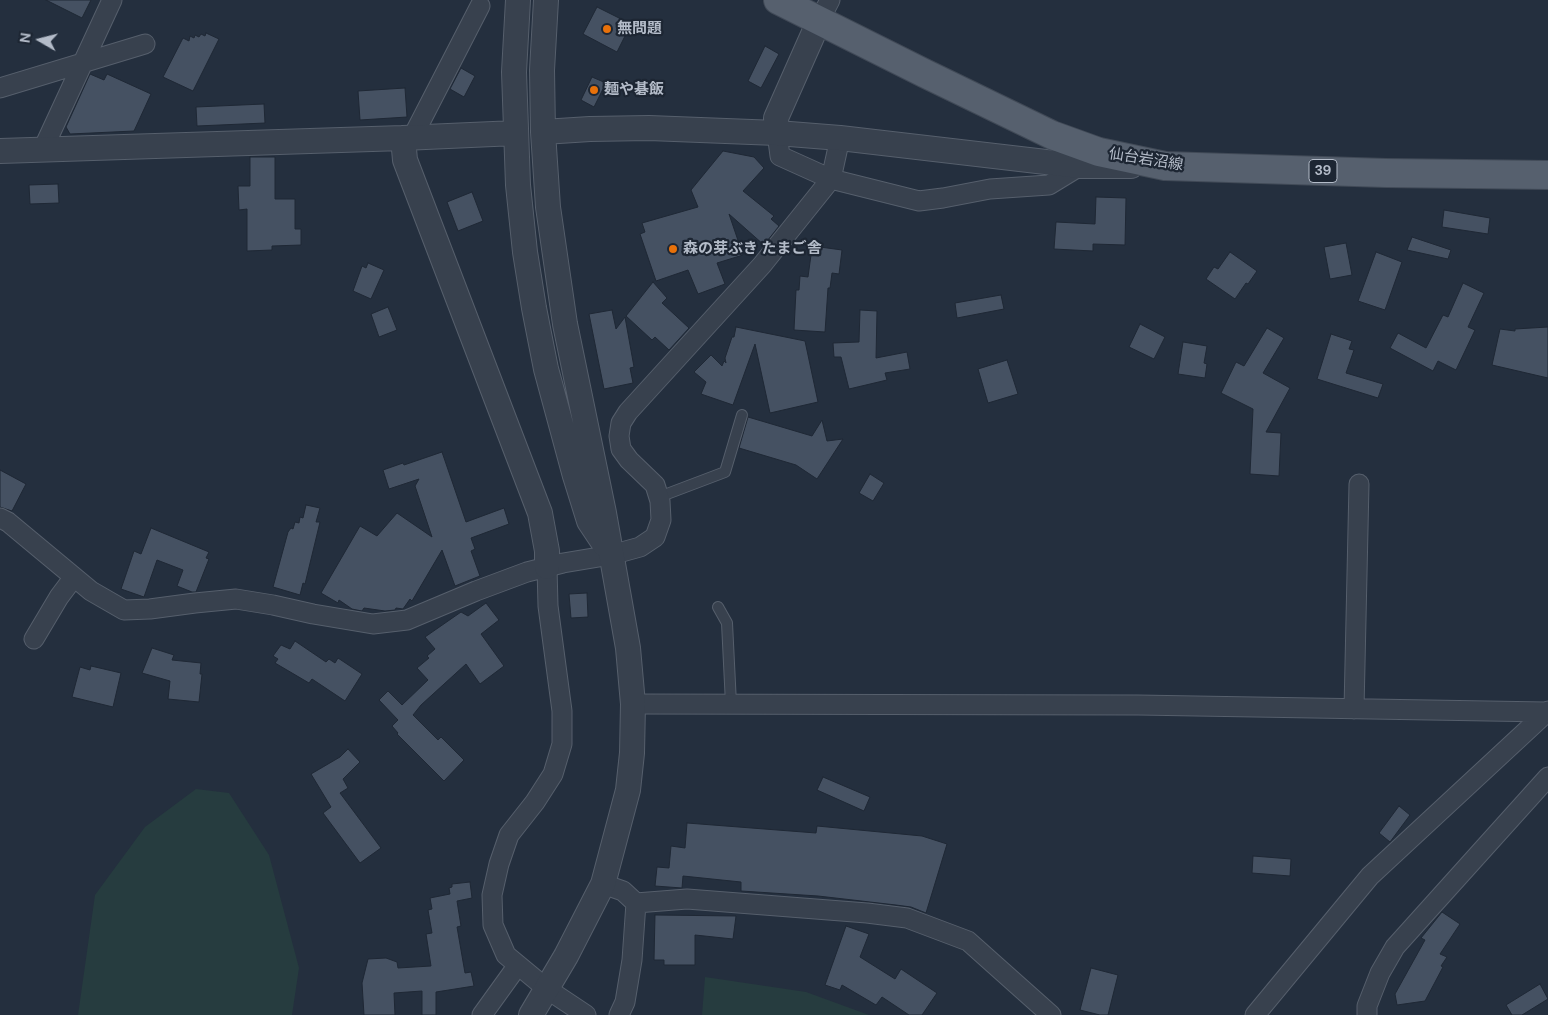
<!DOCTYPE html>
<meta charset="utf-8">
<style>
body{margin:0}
#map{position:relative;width:1548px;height:1015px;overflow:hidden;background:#242f3e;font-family:"DM Sans",sans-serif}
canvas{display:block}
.north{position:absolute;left:15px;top:15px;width:50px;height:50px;-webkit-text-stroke:4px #1d2633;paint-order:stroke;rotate:278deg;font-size:14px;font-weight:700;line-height:20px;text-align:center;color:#b4bcc9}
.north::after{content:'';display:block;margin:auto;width:18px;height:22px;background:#b4bcc9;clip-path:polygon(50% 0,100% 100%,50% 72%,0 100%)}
</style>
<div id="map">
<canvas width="1548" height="1015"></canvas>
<div class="north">N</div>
</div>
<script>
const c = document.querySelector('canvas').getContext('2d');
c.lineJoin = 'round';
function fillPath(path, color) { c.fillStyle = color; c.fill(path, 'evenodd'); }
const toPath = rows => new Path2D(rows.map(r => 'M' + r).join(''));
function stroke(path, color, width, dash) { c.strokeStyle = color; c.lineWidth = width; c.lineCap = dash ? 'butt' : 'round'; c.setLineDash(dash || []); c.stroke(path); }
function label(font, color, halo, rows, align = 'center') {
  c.font = font + ' "DM Sans","Noto Sans JP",sans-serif'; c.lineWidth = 4.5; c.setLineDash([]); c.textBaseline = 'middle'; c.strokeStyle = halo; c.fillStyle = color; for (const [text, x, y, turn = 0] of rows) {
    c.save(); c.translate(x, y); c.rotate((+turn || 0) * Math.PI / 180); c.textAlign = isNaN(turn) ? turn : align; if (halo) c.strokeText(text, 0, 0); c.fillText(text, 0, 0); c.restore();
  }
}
const green = toPath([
 [196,789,229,793,269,855,299,968,292,1015,78,1015,95,895,145,827],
 [705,977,806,992,869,1015,702,1015]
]);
const building = toPath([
 [46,0,91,0,82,18,46,0],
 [597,7,631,24,617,52,583,34,597,7],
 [206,33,219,39,193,91,163,77,183,38,189,41,190,36,194,38,195,35,199,37,201,34,205,36,206,33],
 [765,46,779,54,761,88,748,81,765,46],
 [461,68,475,76,464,97,450,89,461,68],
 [90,74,104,80,107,74,151,94,134,131,70,134,66,127,90,74],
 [592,77,606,83,594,107,581,100,592,77],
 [405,88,407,117,360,120,358,91,405,88],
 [264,104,265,123,197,126,196,107,264,104],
 [723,151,754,157,764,168,743,191,774,216,771,219,779,226,764,245,729,214,743,255,717,263,725,284,698,294,688,270,656,281,640,234,645,232,642,223,698,207,691,190,723,151],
 [250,157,275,157,275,199,295,199,295,229,301,229,301,245,272,246,272,250,247,251,247,209,239,210,238,186,250,186,250,157],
 [58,184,59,203,30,204,29,185,58,184],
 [472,192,483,221,458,231,447,202,472,192],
 [1096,197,1126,198,1125,245,1093,244,1093,251,1054,249,1056,222,1095,224,1096,197],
 [1444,210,1490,218,1488,234,1442,227,1444,210],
 [1412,237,1451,250,1448,259,1407,250,1412,237],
 [1346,243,1352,275,1330,279,1324,247,1346,243],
 [820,247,842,250,839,274,832,273,830,288,828,288,825,332,794,330,796,290,799,290,800,276,808,277,811,255,819,256,820,247],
 [1230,252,1257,271,1248,284,1246,283,1235,299,1206,279,1214,267,1218,269,1230,252],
 [1376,252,1402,262,1385,310,1358,301,1376,252],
 [368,263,384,270,371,299,353,291,362,266,366,268,368,263],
 [653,282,667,298,662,303,689,328,669,350,655,337,652,340,626,316,653,282],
 [1463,283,1484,293,1468,327,1475,330,1456,370,1438,361,1433,371,1390,348,1398,333,1426,348,1443,315,1448,317,1463,283],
 [1001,295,1004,309,957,318,955,303,1001,295],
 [388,307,397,330,379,337,371,314,388,307],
 [612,310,616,329,625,317,634,367,630,368,633,383,604,389,589,314,612,310],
 [860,310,877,311,876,358,907,352,910,369,885,373,887,380,849,389,841,357,834,357,833,343,859,342,860,310],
 [1140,324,1165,337,1154,359,1129,347,1140,324],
 [736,327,805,341,818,402,770,413,755,344,733,405,701,394,706,382,694,372,711,355,722,366,724,361,726,363,725,358,732,337,734,337,736,327],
 [1548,327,1548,378,1492,365,1500,329,1515,331,1515,329,1548,327],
 [1267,328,1284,338,1263,373,1290,388,1266,432,1281,433,1279,476,1250,474,1253,409,1221,393,1236,362,1244,366,1267,328],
 [1331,334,1352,341,1349,349,1354,350,1346,373,1383,384,1378,398,1317,379,1331,334],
 [1183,342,1207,346,1204,363,1207,364,1205,378,1178,374,1183,342],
 [1007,360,1018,394,988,403,978,369,1007,360],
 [748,417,812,436,822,420,827,441,843,439,817,479,796,465,739,448,748,417],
 [442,452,466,522,504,508,509,524,471,538,475,549,471,551,480,576,455,586,442,550,412,601,410,599,403,609,396,608,395,610,385,611,364,608,362,611,352,609,339,600,338,603,321,593,360,526,377,536,397,513,432,537,415,486,419,479,389,489,383,470,403,463,404,465,442,452],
 [0,470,26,484,12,511,0,507,0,470],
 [870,474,884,483,873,501,859,493,870,474],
 [306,505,320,508,316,522,320,522,305,584,303,583,300,595,273,587,288,532,291,528,293,529,295,522,299,523,300,517,303,518,306,505],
 [151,528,209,552,206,558,209,559,196,592,192,592,177,586,183,570,157,560,144,597,121,589,134,551,141,554,151,528],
 [587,593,588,617,571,618,569,594,587,593],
 [486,603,499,620,481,634,504,666,480,684,466,664,421,705,413,715,438,740,441,737,464,760,444,781,397,734,398,733,392,726,398,720,379,700,388,691,402,705,428,680,417,668,429,658,427,656,435,649,425,637,461,612,468,616,486,603],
 [295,641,326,662,329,659,335,663,338,658,362,674,345,701,312,679,309,683,275,663,278,659,273,656,281,645,290,649,295,641],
 [152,648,174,655,172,660,201,663,200,674,202,674,199,702,168,699,170,681,142,673,152,648],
 [91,666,121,673,113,707,72,697,80,667,90,670,91,666],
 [348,749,360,762,343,779,348,788,340,793,381,848,360,863,323,813,331,807,311,774,340,757,348,749],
 [823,777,870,797,864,811,817,790,823,777],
 [1399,806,1410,815,1390,842,1379,833,1399,806],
 [687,823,816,833,817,826,922,836,947,844,926,913,911,907,896,905,818,896,741,891,741,882,683,876,682,888,655,886,657,867,669,868,671,846,685,848,687,823],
 [1253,856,1291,859,1290,876,1252,873,1253,856],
 [470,882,472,898,457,901,461,926,457,927,465,973,471,972,474,986,436,992,436,1015,422,1015,422,991,394,993,395,1015,364,1015,362,983,368,959,386,958,397,962,398,968,431,966,426,934,432,933,428,910,432,909,430,898,450,894,449,888,452,887,452,884,470,882],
 [1442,912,1460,924,1440,954,1447,957,1441,966,1443,967,1425,1001,1397,1005,1395,994,1425,940,1421,938,1442,912],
 [655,915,736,916,733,939,695,935,695,965,664,965,664,960,654,960,655,915],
 [846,926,869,934,860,957,895,979,901,969,937,993,922,1015,909,1015,882,997,876,1005,842,985,840,990,825,985,846,926],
 [1091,968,1118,975,1108,1015,1100,1015,1080,1010,1091,968],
 [1540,984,1548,999,1522,1015,1512,1015,1506,1005,1540,984]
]);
const service = toPath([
 [659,497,725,472,742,415],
 [718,607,727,623,731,704]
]);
const minor = toPath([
 [819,21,830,0],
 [0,88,145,44],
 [777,133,780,156,831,179,919,201,943,198,990,189,1049,185,1085,163],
 [412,138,480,6],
 [43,149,112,0],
 [0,518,8,522,91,591,124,610,150,609,195,603,236,599,273,605,313,614,373,624,407,620,476,591,527,572,563,563,611,555,640,547,655,537,661,520,660,501,655,485,629,460,621,449,619,436,621,423,628,412,762,265,831,179,840,138],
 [547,567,548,606,562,711,562,744,553,774,535,802,509,835,499,864,492,895,493,925,506,955,547,989,586,1015],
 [34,639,59,597,74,577],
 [633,704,1138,705,1546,712],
 [1354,709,1359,484],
 [603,884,623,891,636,903,687,899,867,913,907,918,968,941,1051,1015],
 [482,1015,518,965],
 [619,1015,625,1002,632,960,636,903],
 [1255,1015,1370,876,1548,711],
 [1367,1015,1367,1006,1380,973,1395,947,1548,777]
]);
const tertiary = toPath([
 [518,0,514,72,518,185,525,252,534,308,546,369,575,476,589,521,605,545],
 [543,132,590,129,649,128,777,133,840,138,1080,166,1131,166],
 [777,133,776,118,819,21],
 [403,138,405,160,540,513,547,551,547,567],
 [0,151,403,138,516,133],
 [531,1015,566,956,603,884,628,790,632,753,633,704,628,648,604,513,565,324,548,207,543,132,542,70,546,0]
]);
const primary = toPath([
 [778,0,924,73,1052,135,1099,152,1165,166,1386,173,1548,175]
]);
const markers = [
 [607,29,5,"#e8710a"],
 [594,90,5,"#e8710a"],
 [673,249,5,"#e8710a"]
];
const shields = [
 [1323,171,28]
];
const shieldNames = [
 ["39",1323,171]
];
const poiNames = [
 ["無問題",617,29],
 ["麺や碁飯",604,90],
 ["森の芽ぶき たまご舎",683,249]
];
const streetNames = [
 ["仙台岩沼線",1146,160,9]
];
fillPath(green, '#263c3f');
fillPath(building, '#455162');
stroke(building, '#1f2835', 1);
stroke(service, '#565f6c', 12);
stroke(minor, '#565f6c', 21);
stroke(tertiary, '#565f6c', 26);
stroke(primary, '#414a57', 30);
stroke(service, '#38414e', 10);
stroke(minor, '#38414e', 19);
stroke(tertiary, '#38414e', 24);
stroke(primary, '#56606e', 28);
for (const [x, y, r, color] of markers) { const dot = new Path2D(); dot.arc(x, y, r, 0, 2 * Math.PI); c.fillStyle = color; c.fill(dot); stroke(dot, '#1d2633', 2); }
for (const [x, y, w] of shields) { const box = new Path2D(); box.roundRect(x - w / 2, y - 11.5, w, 23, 4); c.fillStyle = '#1d2633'; c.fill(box); stroke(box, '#b4bcc9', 1); }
label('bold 14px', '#b4bcc9', null, shieldNames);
label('bold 15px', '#b4bcc9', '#1d2633', poiNames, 'left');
label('15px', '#b4bcc9', '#1d2633', streetNames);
</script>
